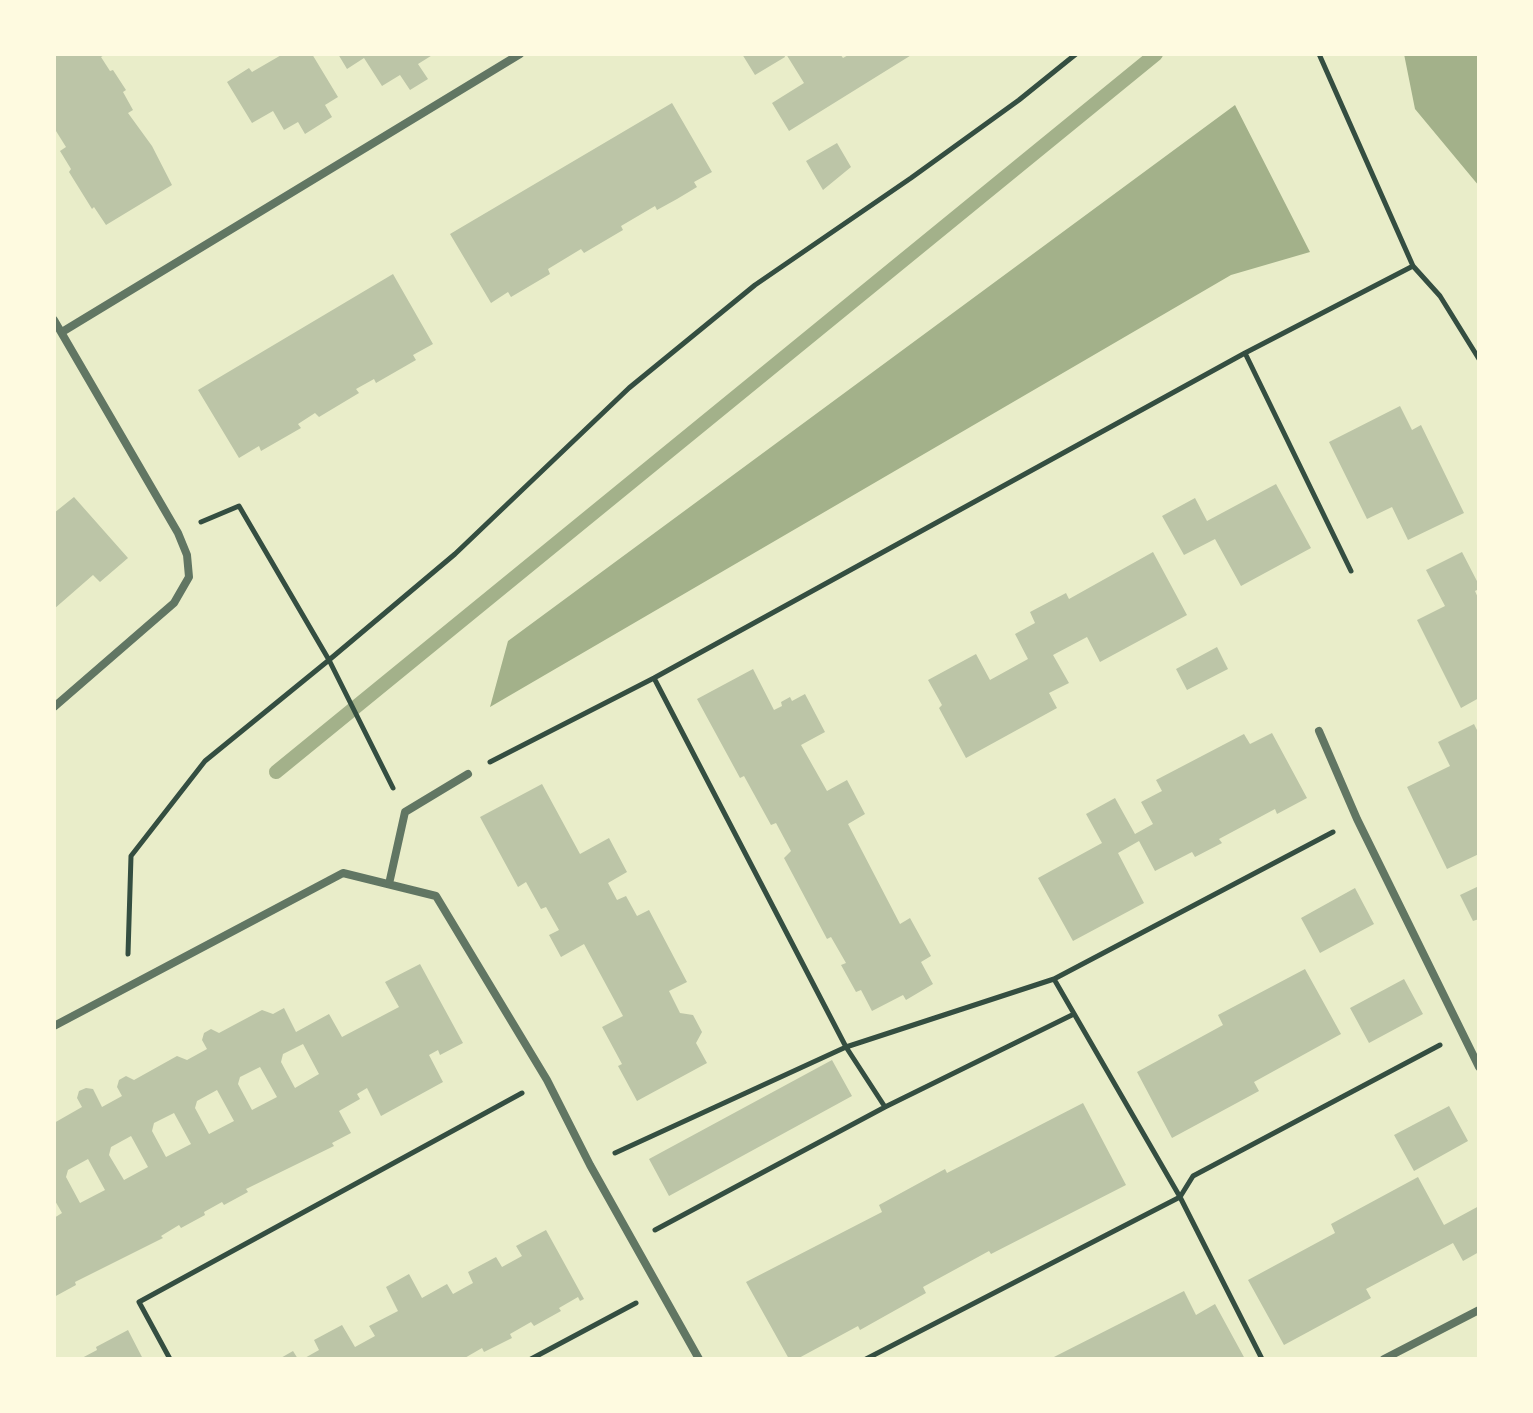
<!DOCTYPE html>
<style>
body{margin:0}
#map{position:relative;width:1533px;height:1413px;overflow:hidden;background:#e9edc9;font-family:Bitter,serif}
canvas{display:block}
.frame{position:absolute;inset:0;border:56px solid #fefae0;pointer-events:none}
</style>
<div id="map">
<canvas width="1533" height="1413"></canvas>
<div class="frame"></div>
</div>
<script>
const c = document.querySelector('canvas').getContext('2d');
c.lineJoin = 'round';
function fillPath(path, color) { c.fillStyle = color; c.fill(path, 'evenodd'); }
const toPath = rows => new Path2D(rows.map(r => 'M' + r).join(''));
function stroke(path, color, width, dash) { c.strokeStyle = color; c.lineWidth = width; c.lineCap = dash ? 'butt' : 'round'; c.setLineDash(dash || []); c.stroke(path); }
const water = toPath([
 [1404,54,1479,54,1479,186,1415,109],
 [1235,105,1310,252,1231,275,490,707,508,641]
]);
const stream = toPath([
 [276,772,1156,54]
]);
const building = toPath([
 [54,54,106,54,101,57,110,71,113,70,126,90,123,92,133,110,128,113,152,146,172,185,106,225,94,207,92,209,69,172,71,169,60,151,66,147,56,131,54,133],
 [283,54,312,54,338,97,325,105,332,117,305,134,298,122,284,130,273,111,252,123,227,82,249,68,252,72],
 [338,54,434,54,418,64,428,79,410,90,400,75,382,86,364,58,347,69],
 [742,54,784,54,785,57,755,75],
 [786,54,840,54,843,58,850,54,913,54,789,131,772,103,804,83],
 [672,103,712,172,694,182,697,187,677,199,657,210,655,206,621,226,623,230,584,253,581,249,548,269,550,274,511,297,508,292,491,303,450,234],
 [837,143,851,167,823,190,806,161],
 [393,274,433,344,413,355,416,360,376,383,374,379,356,389,359,393,319,417,315,413,298,424,301,428,261,451,259,446,239,458,198,390],
 [1400,406,1412,430,1421,425,1464,513,1408,540,1392,507,1367,519,1329,442],
 [1276,484,1311,548,1241,586,1215,539,1184,555,1162,516,1195,498,1207,521],
 [74,497,128,558,100,582,93,575,54,609,54,513],
 [1153,552,1187,615,1100,662,1087,637,1053,655,1069,683,1049,693,1057,708,966,758,939,708,942,705,928,680,976,654,990,680,1028,659,1015,634,1035,623,1030,612,1066,593,1069,599],
 [1462,552,1479,585,1479,589,1475,591,1479,600,1479,698,1461,708,1417,620,1445,606,1426,570],
 [1217,647,1228,669,1187,690,1176,669],
 [753,669,774,710,782,706,781,702,790,697,792,701,805,694,825,732,801,745,827,791,847,780,865,814,848,824,900,924,910,918,931,956,921,962,933,984,906,1000,903,995,872,1011,861,990,856,992,841,965,846,963,831,937,827,939,784,858,791,851,776,823,771,825,744,776,740,778,697,699],
 [1474,724,1479,734,1479,854,1447,869,1407,787,1450,766,1438,742],
 [1272,733,1307,798,1277,814,1275,809,1219,839,1222,843,1195,857,1192,852,1155,871,1139,841,1118,853,1144,903,1073,941,1038,878,1102,843,1086,814,1115,798,1135,834,1153,824,1141,802,1162,791,1156,780,1244,734,1250,744],
 [542,784,580,854,609,838,627,872,608,883,617,900,626,896,637,916,649,910,687,982,669,991,680,1013,693,1015,702,1032,696,1043,707,1063,637,1101,618,1066,622,1064,602,1027,623,1016,584,944,561,957,549,935,559,930,546,907,541,909,526,882,518,887,480,817],
 [1479,886,1479,919,1473,921,1460,895],
 [1355,888,1374,924,1320,953,1301,918],
 [420,964,463,1043,440,1055,438,1050,429,1055,443,1082,381,1116,367,1088,357,1094,360,1099,339,1111,351,1133,332,1143,334,1146,246,1189,248,1192,224,1205,222,1202,204,1212,205,1215,181,1228,179,1225,161,1236,163,1238,75,1282,76,1285,54,1297,54,1218,62,1213,54,1199,54,1123,82,1107,77,1098,79,1091,86,1088,93,1089,102,1107,122,1096,117,1087,119,1080,126,1076,134,1080,177,1056,187,1060,207,1049,202,1040,204,1033,211,1029,219,1033,262,1010,273,1014,284,1008,296,1032,329,1014,342,1037,399,1007,385,982],
 [303,1044,319,1074,295,1088,281,1062,283,1054],
 [260,1067,277,1097,252,1110,238,1084,240,1077],
 [217,1090,234,1121,209,1134,195,1108,197,1101],
 [174,1113,191,1144,166,1157,152,1131,154,1123],
 [131,1136,148,1167,124,1180,109,1155,111,1147],
 [88,1159,105,1190,80,1203,66,1177,68,1170],
 [1305,969,1341,1034,1254,1082,1259,1091,1172,1138,1137,1072,1223,1025,1218,1015],
 [1404,979,1423,1014,1369,1043,1350,1008],
 [832,1060,852,1096,669,1196,649,1159],
 [1083,1103,1126,1185,991,1254,989,1251,923,1287,926,1293,860,1330,858,1326,797,1359,789,1359,746,1282,882,1212,879,1205,945,1169,947,1173],
 [1449,1106,1468,1141,1414,1171,1394,1135],
 [1418,1177,1444,1225,1479,1206,1479,1252,1463,1261,1453,1243,1366,1289,1371,1298,1284,1345,1248,1280,1335,1233,1331,1224],
 [546,1230,584,1299,580,1301,578,1297,559,1308,561,1311,534,1326,531,1322,510,1334,512,1338,484,1352,482,1348,463,1359,303,1359,319,1350,314,1340,342,1325,355,1347,375,1336,369,1326,398,1311,386,1287,409,1274,422,1298,447,1284,453,1294,473,1283,468,1272,496,1257,502,1267,522,1256,516,1246],
 [1184,1291,1196,1315,1215,1304,1245,1359,1050,1359],
 [128,1330,143,1359,80,1359,97,1350,96,1347],
 [293,1351,298,1359,279,1359]
]);
const path = toPath([
 [1319,54,1413,266,1440,296,1479,359],
 [1245,353,1351,571],
 [490,762,654,678,1245,353,1413,266],
 [393,788,329,660,455,554,629,388,755,285,911,178,1019,100,1076,54],
 [128,954,131,856,205,761,329,660,239,506,201,522],
 [1054,979,1333,832],
 [1074,1014,885,1107,846,1047,1054,979,1180,1197,1262,1359],
 [615,1153,846,1047,654,678],
 [655,1230,885,1107],
 [170,1359,139,1302,522,1093],
 [531,1359,636,1303],
 [866,1359,1180,1197,1193,1176,1440,1045]
]);
const minor = toPath([
 [54,320,178,533,187,555,189,577,174,603,54,707],
 [62,332,520,54],
 [1319,731,1357,819,1479,1067],
 [389,884,405,812,468,774],
 [54,1026,343,873,436,896,547,1080,590,1165,699,1359],
 [1384,1359,1479,1310]
]);
fillPath(water, '#a3b18a');
stroke(stream, '#a3b18a', 14);
fillPath(building, '#bcc5a7');
stroke(path, '#344e41', 5);
stroke(minor, '#617663', 8);
</script>
